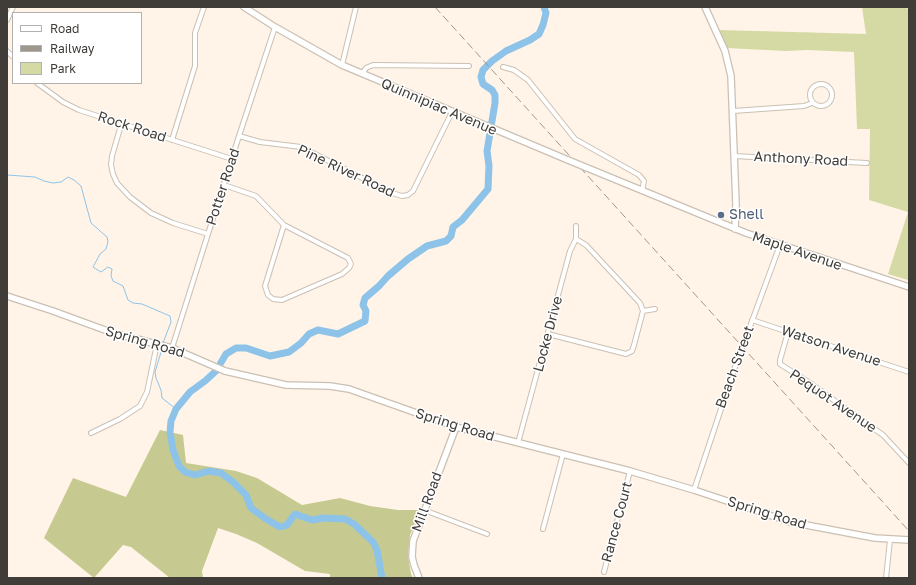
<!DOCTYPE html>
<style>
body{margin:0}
#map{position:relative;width:916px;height:585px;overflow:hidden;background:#fff4e7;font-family:"Golos Text",sans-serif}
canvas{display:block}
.frame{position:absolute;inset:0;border:8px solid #403c37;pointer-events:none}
.legend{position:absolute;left:12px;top:12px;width:130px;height:72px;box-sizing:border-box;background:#fff;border:1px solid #b3b1af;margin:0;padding:5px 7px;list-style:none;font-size:12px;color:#403c37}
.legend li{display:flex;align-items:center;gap:8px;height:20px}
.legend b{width:20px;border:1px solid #b3b1af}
</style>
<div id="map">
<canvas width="916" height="585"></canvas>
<div class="frame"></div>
<ul class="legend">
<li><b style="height:5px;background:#fff"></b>Road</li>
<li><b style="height:5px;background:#9e978e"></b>Railway</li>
<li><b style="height:11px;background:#d5d9a4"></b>Park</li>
</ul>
</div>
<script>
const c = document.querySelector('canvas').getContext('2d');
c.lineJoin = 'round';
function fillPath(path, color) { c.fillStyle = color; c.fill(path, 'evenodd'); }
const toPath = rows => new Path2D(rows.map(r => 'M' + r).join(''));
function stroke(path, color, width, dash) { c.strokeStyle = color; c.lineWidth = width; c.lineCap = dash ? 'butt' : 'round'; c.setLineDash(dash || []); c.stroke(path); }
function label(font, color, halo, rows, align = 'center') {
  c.font = font + ' "Golos Text",sans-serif'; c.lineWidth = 3; c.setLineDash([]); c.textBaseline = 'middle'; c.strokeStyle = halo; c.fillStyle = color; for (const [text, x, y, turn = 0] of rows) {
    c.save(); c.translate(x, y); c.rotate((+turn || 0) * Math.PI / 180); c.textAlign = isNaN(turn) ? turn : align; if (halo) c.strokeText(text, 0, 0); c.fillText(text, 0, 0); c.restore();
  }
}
const green = toPath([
 [862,7,902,7,909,9,909,276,908,280,888,274,908,212,869,200,870,129,857,129,854,52,807,50,786,51,727,48,719,30,866,34]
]);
const forest = toPath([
 [160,430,183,435,186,463,236,471,257,478,302,505,340,498,370,506,398,510,420,510,410,535,408,556,411,574,413,578,330,578,330,574,305,571,257,543,236,534,218,528,202,571,203,578,170,578,131,547,123,545,94,578,44,538,73,478,126,497]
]);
const stream = toPath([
 [7,175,35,177,44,181,53,183,61,182,68,177,74,180,81,186,91,223,107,237,108,242,106,249,100,254,93,267,101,272,108,267,112,269,111,276,113,281,123,286,128,300,133,303,142,304,170,316,171,322,163,343],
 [162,349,155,372,156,378,161,390,162,398,176,409]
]);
const river = toPath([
 [382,578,377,550,373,542,354,524,345,519,323,518,312,520,295,514,287,525,280,527,266,519,251,508,246,495,233,482,221,473,209,471,195,475,185,472,179,466,173,450,170,432,171,421,176,409,190,392,205,381,216,371,226,354,236,348,246,348,270,356,289,352,301,343,309,334,318,330,338,334,365,321,366,311,363,305,365,298,379,286,388,276,408,259,427,246,446,241,451,236,453,227,462,220,488,189,489,166,487,151,495,103,495,95,492,90,483,84,481,77,483,70,492,61,506,51,530,40,539,34,543,25,546,13,544,7]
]);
const street = toPath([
 [7,20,13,7],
 [7,51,13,57],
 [342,65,356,7],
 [503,67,514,70,528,80,575,139,639,175,644,181,642,191],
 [362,74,366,68,373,65,469,66],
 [37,83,63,102,79,110,232,159],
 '810 95a11 11 0 1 1 22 0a11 11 0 1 1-22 0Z',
 [733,111,804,106,812,103],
 [121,125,112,156,111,165,113,174,117,183,130,197,151,213,173,223,208,234],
 [239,136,260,142,301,147,392,193,402,196,408,195,413,191,452,112],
 [172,140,195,66,195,33,204,7],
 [734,156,867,163],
 [224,185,256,196,284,225],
 [284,225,348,258,351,264,349,268,342,274,282,300,273,299,268,295,265,286,284,225],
 [576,239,586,245,640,303,643,311,655,309],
 [752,320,909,372],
 [748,332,780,245],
 [788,332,780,360,780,364,807,381,883,435,909,463],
 [548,334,626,354,632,351,634,345,643,311],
 [172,348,239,136,275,27],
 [91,433,120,419,140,406,147,392,157,344],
 [518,443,570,251,576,239,576,226],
 [694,490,737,361],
 [424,510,487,534],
 [543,529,563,454],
 [604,572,630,471],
 [886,578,890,540]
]);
const secondary = toPath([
 [244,7,275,27,342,65,568,160],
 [705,7,725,51,731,76,736,204,735,229],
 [585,167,746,233,909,287],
 [7,296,53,311,113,333,172,348,225,371,286,385,330,386,349,389,456,427,630,471,694,490,790,522,875,538,909,540],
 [419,578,414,565,412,557,413,541,456,427]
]);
const rail = toPath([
 [435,7,909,531]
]);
const streetBridge = toPath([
 [737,361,748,332]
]);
const secondaryBridge = toPath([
 [568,160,585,167]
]);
const markers = [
 [721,215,4,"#5c6f8a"]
];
const streetNames = [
 ["Quinnipiac Avenue",439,107,23],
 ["Rock Road",132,127,18],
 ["Anthony Road",801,159,3],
 ["Pine River Road",346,171,25],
 ["Potter Road",223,187,-72],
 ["Maple Avenue",797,251,19],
 ["Locke Drive",548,334,-75],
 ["Spring Road",145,342,16],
 ["Watson Avenue",831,346,18],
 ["Beach Street",735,367,-70],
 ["Pequot Avenue",833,401,34],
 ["Spring Road",455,425,17],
 ["Mill Road",427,502,-70],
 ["Spring Road",767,513,17],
 ["Rance Court",617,522,-75]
];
const serviceNames = [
 ["Shell",729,215]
];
fillPath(green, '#d5d9a4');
fillPath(forest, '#c6ca90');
stroke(stream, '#8dc3e8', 1);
stroke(river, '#8dc3e8', 7);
stroke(street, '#cac0b3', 6);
stroke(secondary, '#cac0b3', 8);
stroke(street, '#fff', 4);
stroke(secondary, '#fff', 5.5);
stroke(rail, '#9e978e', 1, [8, 4]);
stroke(streetBridge, '#cac0b3', 6, []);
stroke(secondaryBridge, '#cac0b3', 8, []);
stroke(streetBridge, '#fff', 4);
stroke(secondaryBridge, '#fff', 5.5);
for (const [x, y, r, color] of markers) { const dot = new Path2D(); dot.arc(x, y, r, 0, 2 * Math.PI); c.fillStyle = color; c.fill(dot); stroke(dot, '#fff', 1.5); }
label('14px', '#403c37', '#fff', streetNames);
label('14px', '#4e5e75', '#fff', serviceNames, 'left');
</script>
